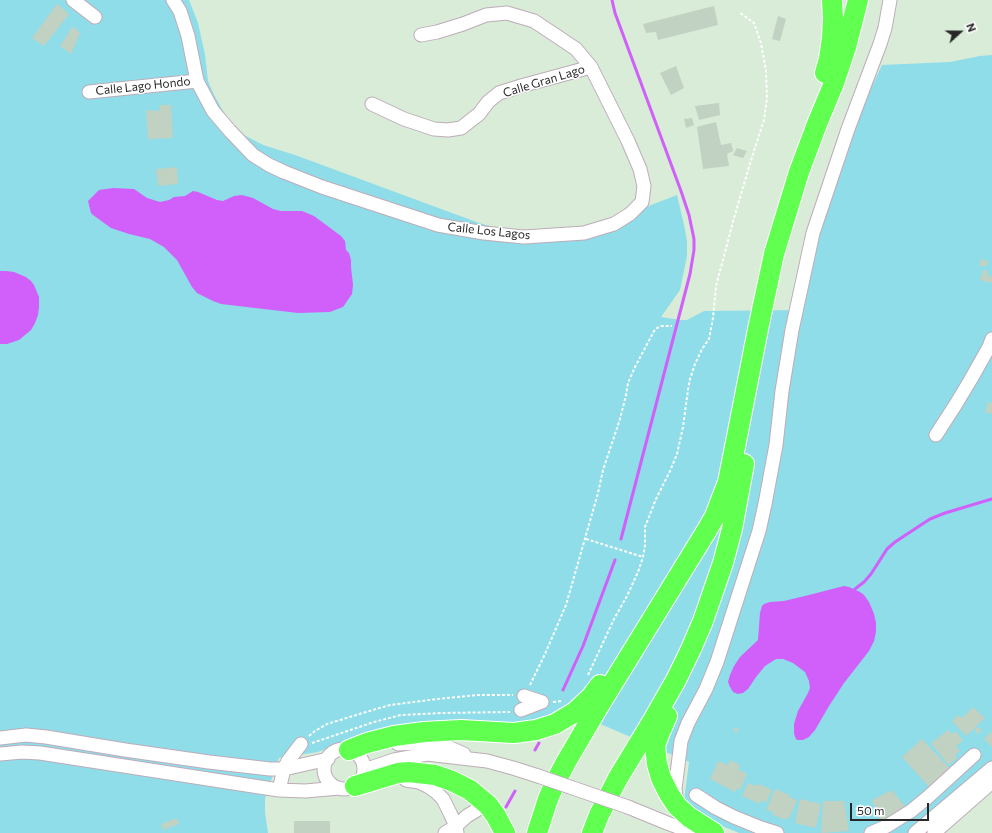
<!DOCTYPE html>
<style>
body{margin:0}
#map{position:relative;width:992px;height:833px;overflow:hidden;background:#d8ecd8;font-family:Commissioner,sans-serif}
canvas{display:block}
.north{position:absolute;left:940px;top:12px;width:40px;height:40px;-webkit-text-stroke:3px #fff;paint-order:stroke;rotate:69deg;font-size:11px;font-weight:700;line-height:16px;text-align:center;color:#282828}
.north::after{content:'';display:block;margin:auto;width:14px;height:18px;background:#282828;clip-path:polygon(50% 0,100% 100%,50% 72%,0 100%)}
.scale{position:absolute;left:850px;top:803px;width:79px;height:18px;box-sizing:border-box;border:2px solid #282828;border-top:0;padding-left:5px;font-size:12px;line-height:14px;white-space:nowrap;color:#282828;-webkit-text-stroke:3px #fff;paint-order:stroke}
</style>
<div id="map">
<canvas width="992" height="833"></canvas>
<div class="north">N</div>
<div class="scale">50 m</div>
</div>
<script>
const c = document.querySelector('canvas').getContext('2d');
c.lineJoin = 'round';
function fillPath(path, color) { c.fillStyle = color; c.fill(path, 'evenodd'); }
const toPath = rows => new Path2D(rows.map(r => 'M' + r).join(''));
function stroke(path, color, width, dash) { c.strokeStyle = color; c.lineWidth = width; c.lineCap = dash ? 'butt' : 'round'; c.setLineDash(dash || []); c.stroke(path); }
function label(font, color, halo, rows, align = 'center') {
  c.font = font + ' Commissioner,sans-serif'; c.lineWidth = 3; c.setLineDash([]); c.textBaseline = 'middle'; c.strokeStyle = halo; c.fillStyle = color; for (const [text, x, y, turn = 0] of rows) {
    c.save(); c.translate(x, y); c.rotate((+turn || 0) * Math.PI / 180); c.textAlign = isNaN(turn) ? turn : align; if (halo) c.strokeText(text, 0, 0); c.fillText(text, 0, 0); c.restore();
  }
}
const green = toPath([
 [0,0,189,0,198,23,205,55,208,81,214,95,226,116,234,126,244,135,263,145,295,155,479,223,504,230,533,232,597,226,677,195,685,229,687,242,687,256,680,290,661,317,680,320,687,320,704,311,803,310,817,240,839,168,865,101,882,65,950,62,980,56,992,55,992,761,932,814,908,833,739,833,710,821,684,801,689,762,570,711,546,720,349,740,318,752,279,758,265,798,265,812,268,833,0,833]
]);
const water = toPath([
 [113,188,134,189,147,198,160,202,169,200,174,197,185,196,193,191,198,192,217,200,223,201,234,196,242,195,253,198,273,209,281,211,302,211,314,216,341,236,345,241,346,250,349,253,351,260,351,267,353,285,352,294,343,307,330,312,298,313,221,304,213,301,197,293,192,287,177,260,164,247,150,239,129,234,111,228,93,215,91,213,88,201,99,190],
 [0,271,6,271,14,272,26,277,31,281,34,285,39,297,39,307,38,315,35,323,31,330,19,340,7,344,0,344],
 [844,586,849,587,860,592,864,595,869,602,874,614,876,623,876,632,874,641,869,651,844,683,829,706,815,730,809,737,803,740,797,740,795,737,794,733,794,724,798,711,808,693,810,688,809,681,805,672,793,663,783,659,776,659,765,666,756,677,748,689,743,693,738,694,733,692,730,687,728,682,730,675,734,666,740,657,758,640,760,613,762,606,764,604,770,602,784,601,813,594,836,588]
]);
const stream = toPath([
 [612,0,615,13,681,191,689,215,694,239,694,250,690,274,621,539],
 [855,589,864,582,871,574,887,549,895,542,930,519,945,513,992,499],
 [563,690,583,646,615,560],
 [535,750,539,743],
 [506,807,515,791]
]);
const building = toPath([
 [57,4,69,14,44,46,32,38],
 [714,6,718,25,658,40,656,32,646,33,643,24],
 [778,16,786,19,780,41,772,39],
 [73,26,80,33,71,54,60,46],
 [676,66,684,88,671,95,660,73],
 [719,103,720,115,699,120,695,106],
 [160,105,171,105,173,138,148,139,146,110,159,111],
 [692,118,694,125,686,128,684,119],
 [716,122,721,145,731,143,733,151,727,154,729,166,703,169,697,127],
 [737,148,747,151,743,158,733,155],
 [177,167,178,184,158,186,156,169],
 [981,259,988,261,986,267,979,265],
 [983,270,988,271,987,275,992,277,992,283,980,280],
 [988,402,992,403,992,414,985,412],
 [973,707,985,718,966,736,952,721,958,715,962,718],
 [736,727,739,730,736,733,733,730],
 [978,727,982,730,978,734,974,730],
 [948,730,952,734,956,731,963,741,956,746,960,751,955,755,957,758,948,765,931,743],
 [992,731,992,747,984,739],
 [922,739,950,769,930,788,902,757],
 [730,760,740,765,738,769,747,774,740,790,737,788,735,792,710,779,718,761,728,765],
 [748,783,756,786,759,784,772,790,766,803,761,800,760,804,742,796],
 [775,789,790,795,789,797,797,800,789,819,786,817,785,820,773,815,773,812,766,810],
 [892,790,906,808,882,826,872,800],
 [800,799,821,804,816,828,795,823],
 [823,801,844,801,849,831,821,833],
 [177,818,179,824,163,830,161,824],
 [294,821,330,821,330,833,294,833]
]);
const path = toPath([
 [586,539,643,557],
 [588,675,614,619,627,596,638,572,643,557,645,545,645,527,656,499,670,471,677,454,683,427,688,390,690,379,695,364,702,349,709,339,713,318,716,286,734,218,752,157,764,120,767,98,766,71,761,43,754,23,739,12],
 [530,685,545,654,566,605,598,493,603,470,620,419,626,395,628,383,635,367,654,331,657,328,661,326,672,326],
 [553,702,562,701],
 [309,736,315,731,327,724,366,712,390,705,437,699,478,695,513,695],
 [312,743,374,722,401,715,441,713,510,712]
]);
const minor = toPath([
 [73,0,95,17],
 [173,0,180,11,188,36,197,81,213,111,230,131,253,155,269,165,284,172,322,187,438,225,484,233,524,237,584,233,614,224,630,214,642,202,644,186,640,169,628,141,591,67,576,49,534,21,507,13,486,15,463,24,437,32,421,35],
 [89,92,197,81],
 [372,104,404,119,434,129,448,130,461,128,479,114,488,102,499,93,521,86,591,67],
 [936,435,956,404,971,379,989,347,992,339],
 [524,696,542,702],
 [521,710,542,702],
 [0,738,26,735,46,737,125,750,209,762,270,769,284,769,328,759],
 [398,744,417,743,436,745,448,747,464,754],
 '324 769a20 20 0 1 1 40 0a20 20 0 1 1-40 0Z',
 [0,754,22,752,40,753,279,790,305,791,339,788],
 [364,770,394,760,427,754,487,761,513,768,538,776],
 [406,780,419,782,429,787,436,792,443,799,450,813,456,826,457,833],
 [279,790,284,769,288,761,301,744],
 [696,795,716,808,734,817,761,828,777,833],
 [677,803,675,789,680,750,681,741,688,723,706,689,717,662,759,531,765,504,776,445,782,391,792,330,813,233,848,129,880,44,885,28,890,0],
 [628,807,667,823,694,833],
 [445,833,456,826,467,816,480,808,488,805],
 [871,833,887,826,911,811,928,797,974,755],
 [915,833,992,768],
 [934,833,992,782]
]);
const highway = toPath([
 [825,73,829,59,832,38,833,18,832,0],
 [667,716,660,732,655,746,657,764,661,778,669,794,677,806,689,817,714,833],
 [349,750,367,743,394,736,424,732,461,730,514,733,536,730,555,724,575,712,591,697,600,685],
 [355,786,398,773,409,772,435,775,452,781,470,790,488,805,496,816,505,833],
 [537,833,548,799,555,783,566,762,597,709,707,530,715,516,721,500,728,482,733,457,758,329,774,254,799,172,817,124,834,83,846,47,858,0],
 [592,833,599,815,618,778,652,722,676,680,691,649,703,621,723,563,732,529,744,464]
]);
const minorBridge = toPath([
 [538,776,628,807]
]);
const streetNames = [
 ["Calle Gran Lago",544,81,-17],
 ["Calle Lago Hondo",143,86,-6],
 ["Calle Los Lagos",489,231,6]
];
fillPath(green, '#8edde9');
fillPath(water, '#d15ff9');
stroke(stream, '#d15ff9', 3);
fillPath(building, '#c1d1c2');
stroke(minor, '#beacb9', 15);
stroke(highway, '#fff', 22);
stroke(path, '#fff', 2, [3, 2]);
stroke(minor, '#fff', 13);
stroke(highway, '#61ff50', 20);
stroke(minorBridge, '#beacb9', 15, []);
stroke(minorBridge, '#fff', 13);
label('12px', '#282828', '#fff', streetNames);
</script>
